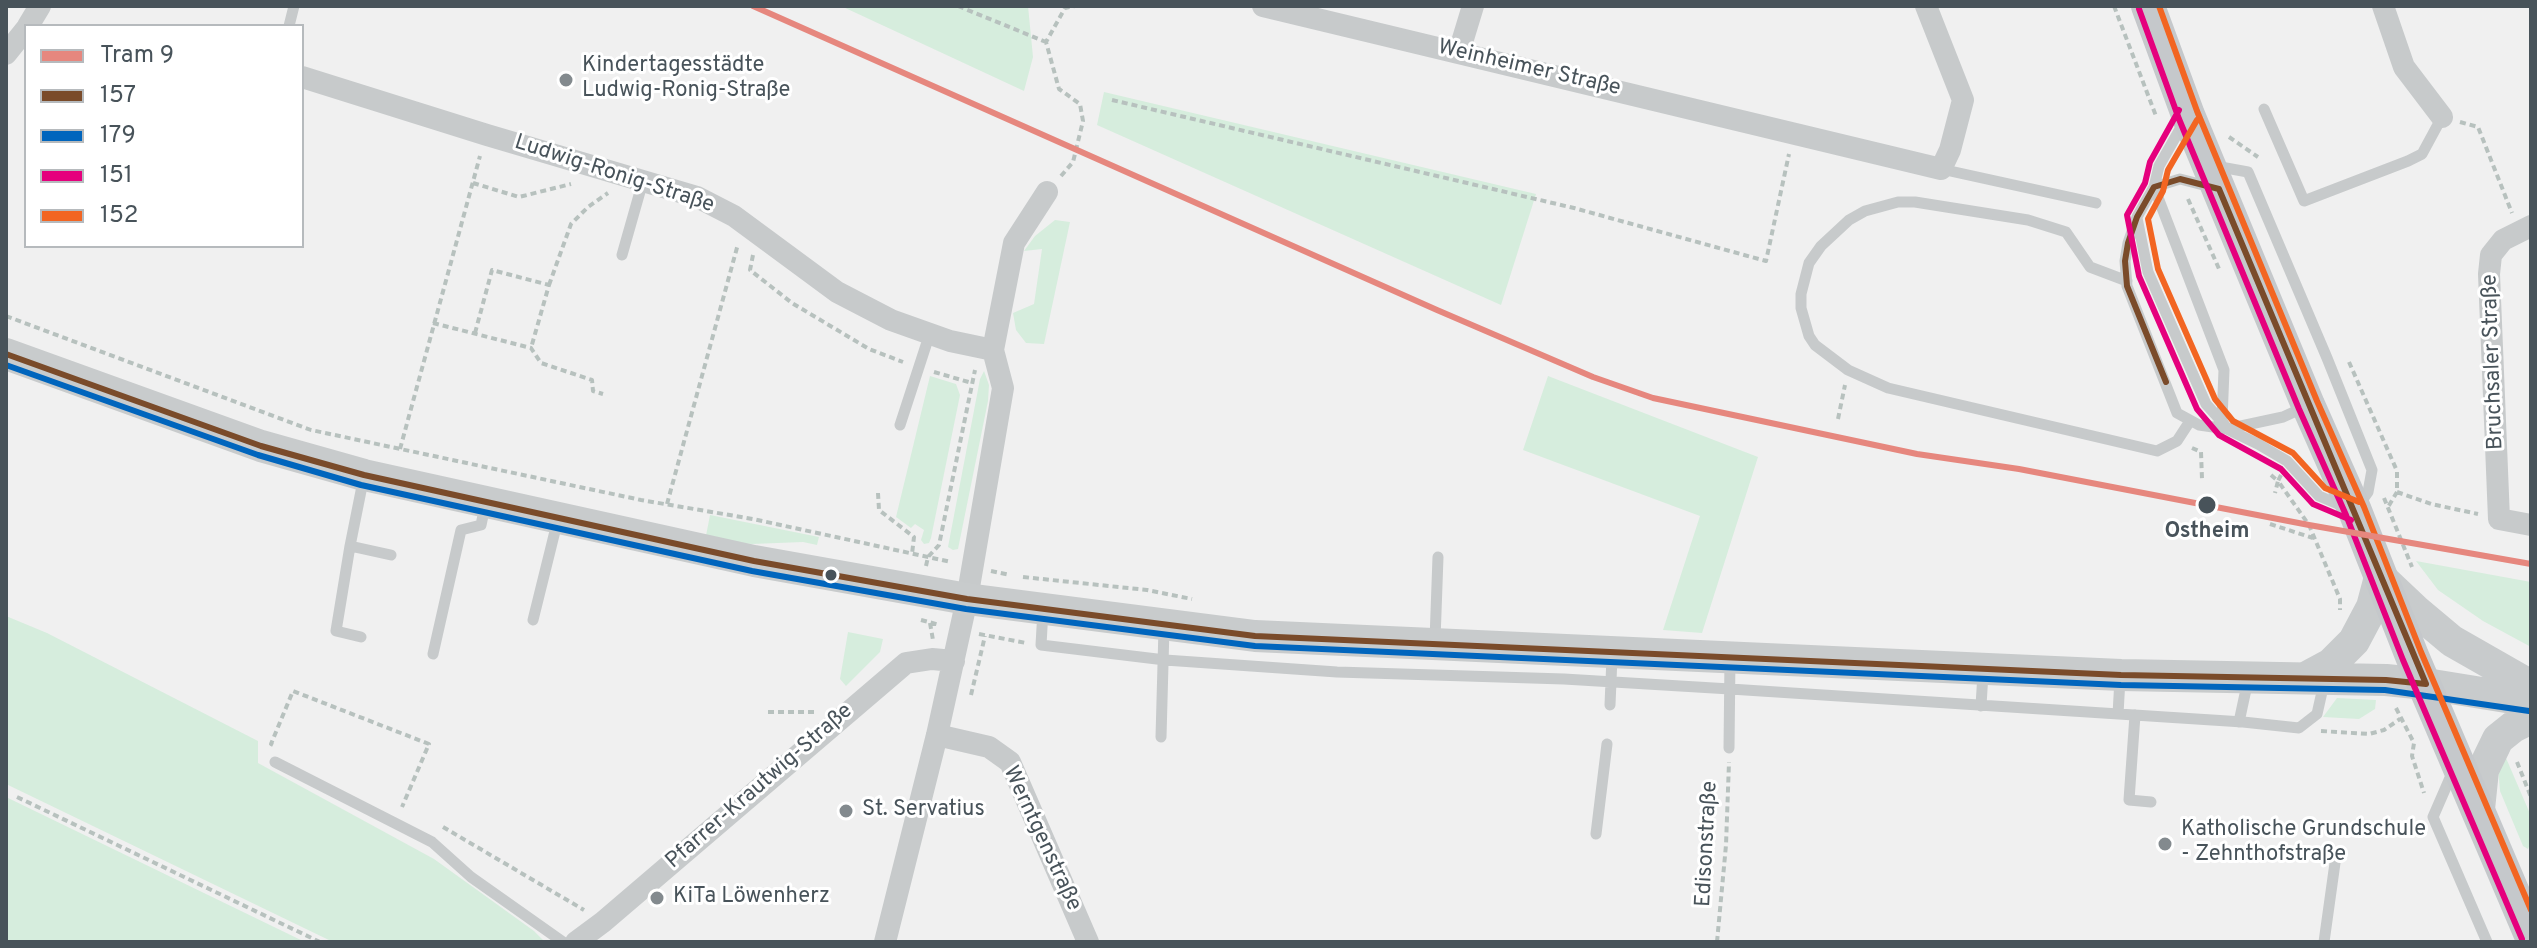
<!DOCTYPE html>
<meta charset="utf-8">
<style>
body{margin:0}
#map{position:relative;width:2537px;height:948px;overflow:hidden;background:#f0f0f0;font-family:Overpass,sans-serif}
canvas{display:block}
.frame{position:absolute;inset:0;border:8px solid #48535a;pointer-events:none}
.legend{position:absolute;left:24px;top:24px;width:280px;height:224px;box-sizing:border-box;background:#fff;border:2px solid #b6babd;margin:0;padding:10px 14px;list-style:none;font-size:24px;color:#48535a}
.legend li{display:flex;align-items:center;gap:16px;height:40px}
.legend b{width:40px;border:2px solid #b6babd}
</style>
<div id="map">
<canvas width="2537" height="948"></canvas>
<div class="frame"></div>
<ul class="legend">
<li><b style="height:10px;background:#e6877e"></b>Tram 9</li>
<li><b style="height:10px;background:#7a4b2a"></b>157</li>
<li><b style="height:10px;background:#0065bd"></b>179</li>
<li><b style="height:10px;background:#e5007d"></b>151</li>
<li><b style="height:10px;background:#f26522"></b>152</li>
</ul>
</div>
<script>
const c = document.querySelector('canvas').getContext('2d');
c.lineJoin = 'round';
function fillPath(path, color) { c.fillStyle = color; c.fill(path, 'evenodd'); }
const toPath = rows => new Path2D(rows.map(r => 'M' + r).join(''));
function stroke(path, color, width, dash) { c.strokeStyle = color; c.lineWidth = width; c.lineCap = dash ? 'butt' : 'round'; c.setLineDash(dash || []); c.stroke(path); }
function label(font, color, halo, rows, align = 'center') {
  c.font = font + ' Overpass,sans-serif'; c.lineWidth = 6; c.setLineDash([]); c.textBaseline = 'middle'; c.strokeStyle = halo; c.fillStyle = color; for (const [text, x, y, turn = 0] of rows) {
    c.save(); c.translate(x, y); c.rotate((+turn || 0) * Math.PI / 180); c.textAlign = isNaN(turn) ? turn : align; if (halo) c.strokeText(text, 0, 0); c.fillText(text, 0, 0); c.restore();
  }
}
const green = toPath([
 [841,6,1028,6,1033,57,1024,91],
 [1104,92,1536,194,1501,305,1097,125],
 [1055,220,1070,222,1044,344,1026,343,1016,330,1013,313,1034,304,1042,249,1024,251,1035,236],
 [984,371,989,385,988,401,958,549,953,550,948,547,980,379],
 [930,376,956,384,960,395,931,538,929,543,924,544,921,540,924,530,915,524,911,528,896,517],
 [1548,376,1758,457,1702,633,1663,630,1700,516,1523,450],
 [710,515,819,537,817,545,803,542,752,544,705,541],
 [2416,561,2531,582,2531,647,2483,621,2438,590],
 [6,616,47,633,258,741,258,763,434,859,534,931,545,942,333,942,6,784],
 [848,632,883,639,880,652,846,686,840,679],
 [2337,698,2376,700,2375,709,2359,719,2323,717],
 [2506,758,2531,816,2531,842,2528,849,2523,846,2500,791,2498,768],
 [6,797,305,942,6,942]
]);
const path = toPath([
 [958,6,1046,42],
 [2114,6,2156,116],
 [1112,100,1574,208,1766,261,1789,154],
 [2460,122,2478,127,2512,213],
 [2229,137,2258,157],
 [1061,176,1073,162,1083,121,1080,104,1059,89,1046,42,1065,8,1075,6],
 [473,183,519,197,571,184],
 [2188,199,2220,271],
 [753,255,750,270,792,303,869,349,903,362],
 [549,285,571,224,588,207,608,193],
 [6,316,311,430,641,500,753,519,951,562],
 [433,323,531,348,541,363,592,380,593,391,603,394],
 [475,333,492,270,549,285,531,348],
 [2349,362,2397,471,2397,492,2388,507],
 [934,372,972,383],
 [1838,419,1845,385],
 [2192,448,2201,452,2202,479],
 [400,449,480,156],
 [2271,475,2278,481,2275,493],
 [2281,475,2278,481,2309,525,2340,599,2340,610],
 [2397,492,2431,504,2478,514],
 [878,493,879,510,914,537,912,554],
 [2384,498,2412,567],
 [667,504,738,244],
 [2270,524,2313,538],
 [926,566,928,557,939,545,975,370],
 [991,571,1010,575],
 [1023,577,1147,590,1192,599],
 [921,620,940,625],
 [930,623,933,640],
 [979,634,1026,643],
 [971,695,985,636],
 [2396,708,2414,743,2412,756,2424,793],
 [768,712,814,712],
 [2321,731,2369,734,2384,730,2400,719],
 [273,745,271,744,293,691,429,744,402,807],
 [2517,762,2531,797],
 [17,797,320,942],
 [443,827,584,910],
 [1717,942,1726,845,1729,762]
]);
const lane = toPath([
 [289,26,294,6],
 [2264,109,2304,201,2408,161,2422,154,2442,117],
 [2184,122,2159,166,2154,187,2137,217,2128,243,2125,261,2127,286,2177,413,2199,425,2227,429,2258,444,2287,461,2319,496,2345,507],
 [2215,166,2248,172,2327,358,2372,470,2368,492,2358,506],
 [1941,169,2096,203],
 [2154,187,2224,370,2222,420],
 [2154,187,2180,179,2211,187],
 [2137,218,2148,272,2206,404,2224,424],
 [622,255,643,181],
 [2127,281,2090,267,2066,232,2028,220,1915,202,1898,202,1865,211,1849,220,1821,246,1809,263,1801,294,1801,308,1809,336,1815,345,1848,370,1888,388,2157,451,2177,441,2190,421],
 [900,425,930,333],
 [2227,429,2283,417,2307,406],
 [364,476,350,546,391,555],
 [350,546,336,631,361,637],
 [1043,610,1041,645,1165,660,1337,672,1564,679,1730,689,2243,722,2299,728,2317,714,2324,683],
 [533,620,558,519],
 [1435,640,1438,557],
 [433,654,461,530,481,525,485,506],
 [1610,705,1612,657],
 [1981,706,1983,673],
 [2118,714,2120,679],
 [2135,715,2129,800,2151,802],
 [2239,722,2248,680],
 [1161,737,1164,628],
 [1729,748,1730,658],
 [275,762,432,842,471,877,563,942],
 [2453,771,2433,817,2487,942],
 [1596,834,1607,744],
 [2324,942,2335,863]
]);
const street = toPath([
 [1263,6,1941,169,1950,150,1963,100,1926,6],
 [2383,6,2404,67,2442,117],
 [28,26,40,6],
 [1459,52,1473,6],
 [6,54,26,29],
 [302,77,487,135,697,197,734,216,837,292,891,320,950,341,993,350],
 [2531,226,2503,240,2491,255,2489,274,2499,519,2531,525],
 [937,735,989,747,1010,762,1088,942],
 [576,942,603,922,906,663,932,659,954,661],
 [885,942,937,735,967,599,1003,388,993,350,1014,243,1047,192]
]);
const secondary = toPath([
 [6,354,261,446,364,475,754,561,967,599,1255,636,2121,675,2386,680,2426,684,2531,701],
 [2305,678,2331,664,2354,641,2372,607,2380,577,2415,610,2452,641,2531,686],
 [2479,809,2483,770,2498,739,2513,727,2531,718]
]);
const primary = toPath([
 [2148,6,2188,115,2308,405,2355,511,2412,656,2531,935]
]);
const bus1 = toPath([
 [6,354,261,446,364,475,754,561,967,599,1255,636,2121,675,2386,680,2426,684],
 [2166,382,2127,286,2125,261,2128,243,2137,217,2154,187,2180,179,2219,189,2426,684]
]);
const bus2 = toPath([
 [6,365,258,455,361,485,752,571,966,609,1255,646,2121,685,2385,690,2529,711]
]);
const bus3 = toPath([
 [2139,9,2179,119,2299,409,2346,515,2403,660,2522,939],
 [2179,110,2150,162,2145,183,2127,215,2139,276,2197,409,2219,435,2281,469,2313,504,2351,520]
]);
const bus4 = toPath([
 [2159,6,2197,111,2317,401,2364,507,2421,652,2531,910],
 [2197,120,2168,170,2163,191,2148,219,2158,269,2215,399,2233,421,2293,453,2325,488,2359,502]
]);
const tram1 = toPath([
 [753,6,1437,310,1593,377,1653,398,1917,454,2019,469,2309,525,2531,564]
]);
const markers = [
 [566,80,8,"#838a8e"],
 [2207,505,10,"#48535a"],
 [831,575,7,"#48535a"],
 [846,811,8,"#838a8e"],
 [2165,844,8,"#838a8e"],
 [657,898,8,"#838a8e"]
];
const poiNames = [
 ["Kindertagesstädte",582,67],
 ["Ludwig-Ronig-Straße",582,92],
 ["St. Servatius",862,811],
 ["Katholische Grundschule",2181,831],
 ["- Zehnthofstraße",2181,856],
 ["KiTa Löwenherz",673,898]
];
const streetNames = [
 ["Weinheimer Straße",1529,69,13],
 ["Ludwig-Ronig-Straße",614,175,18],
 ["Bruchsaler Straße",2494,362,-92],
 ["Pfarrer-Krautwig-Straße",760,787,-41],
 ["Werntgenstraße",1041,839,65],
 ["Edisonstraße",1708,844,-87]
];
const stopNames = [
 ["Ostheim",2207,533]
];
fillPath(green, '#d6eddd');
stroke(path, '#b7c1be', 4, [6, 4]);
stroke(lane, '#c7cacb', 11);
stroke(street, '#c7cacb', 22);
stroke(secondary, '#c8cbcc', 32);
stroke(primary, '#c5c8cb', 34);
stroke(bus1, '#7a4b2a', 6);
stroke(bus2, '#0065bd', 6);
stroke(bus3, '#e5007d', 6);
stroke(bus4, '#f26522', 6);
stroke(tram1, '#e6877e', 6);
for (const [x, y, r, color] of markers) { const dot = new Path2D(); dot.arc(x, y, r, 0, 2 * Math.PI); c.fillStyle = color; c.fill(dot); stroke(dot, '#fff', 3); }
label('22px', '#48535a', '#fff', poiNames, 'left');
label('22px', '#48535a', '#fff', streetNames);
label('bold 22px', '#48535a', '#fff', stopNames);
</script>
